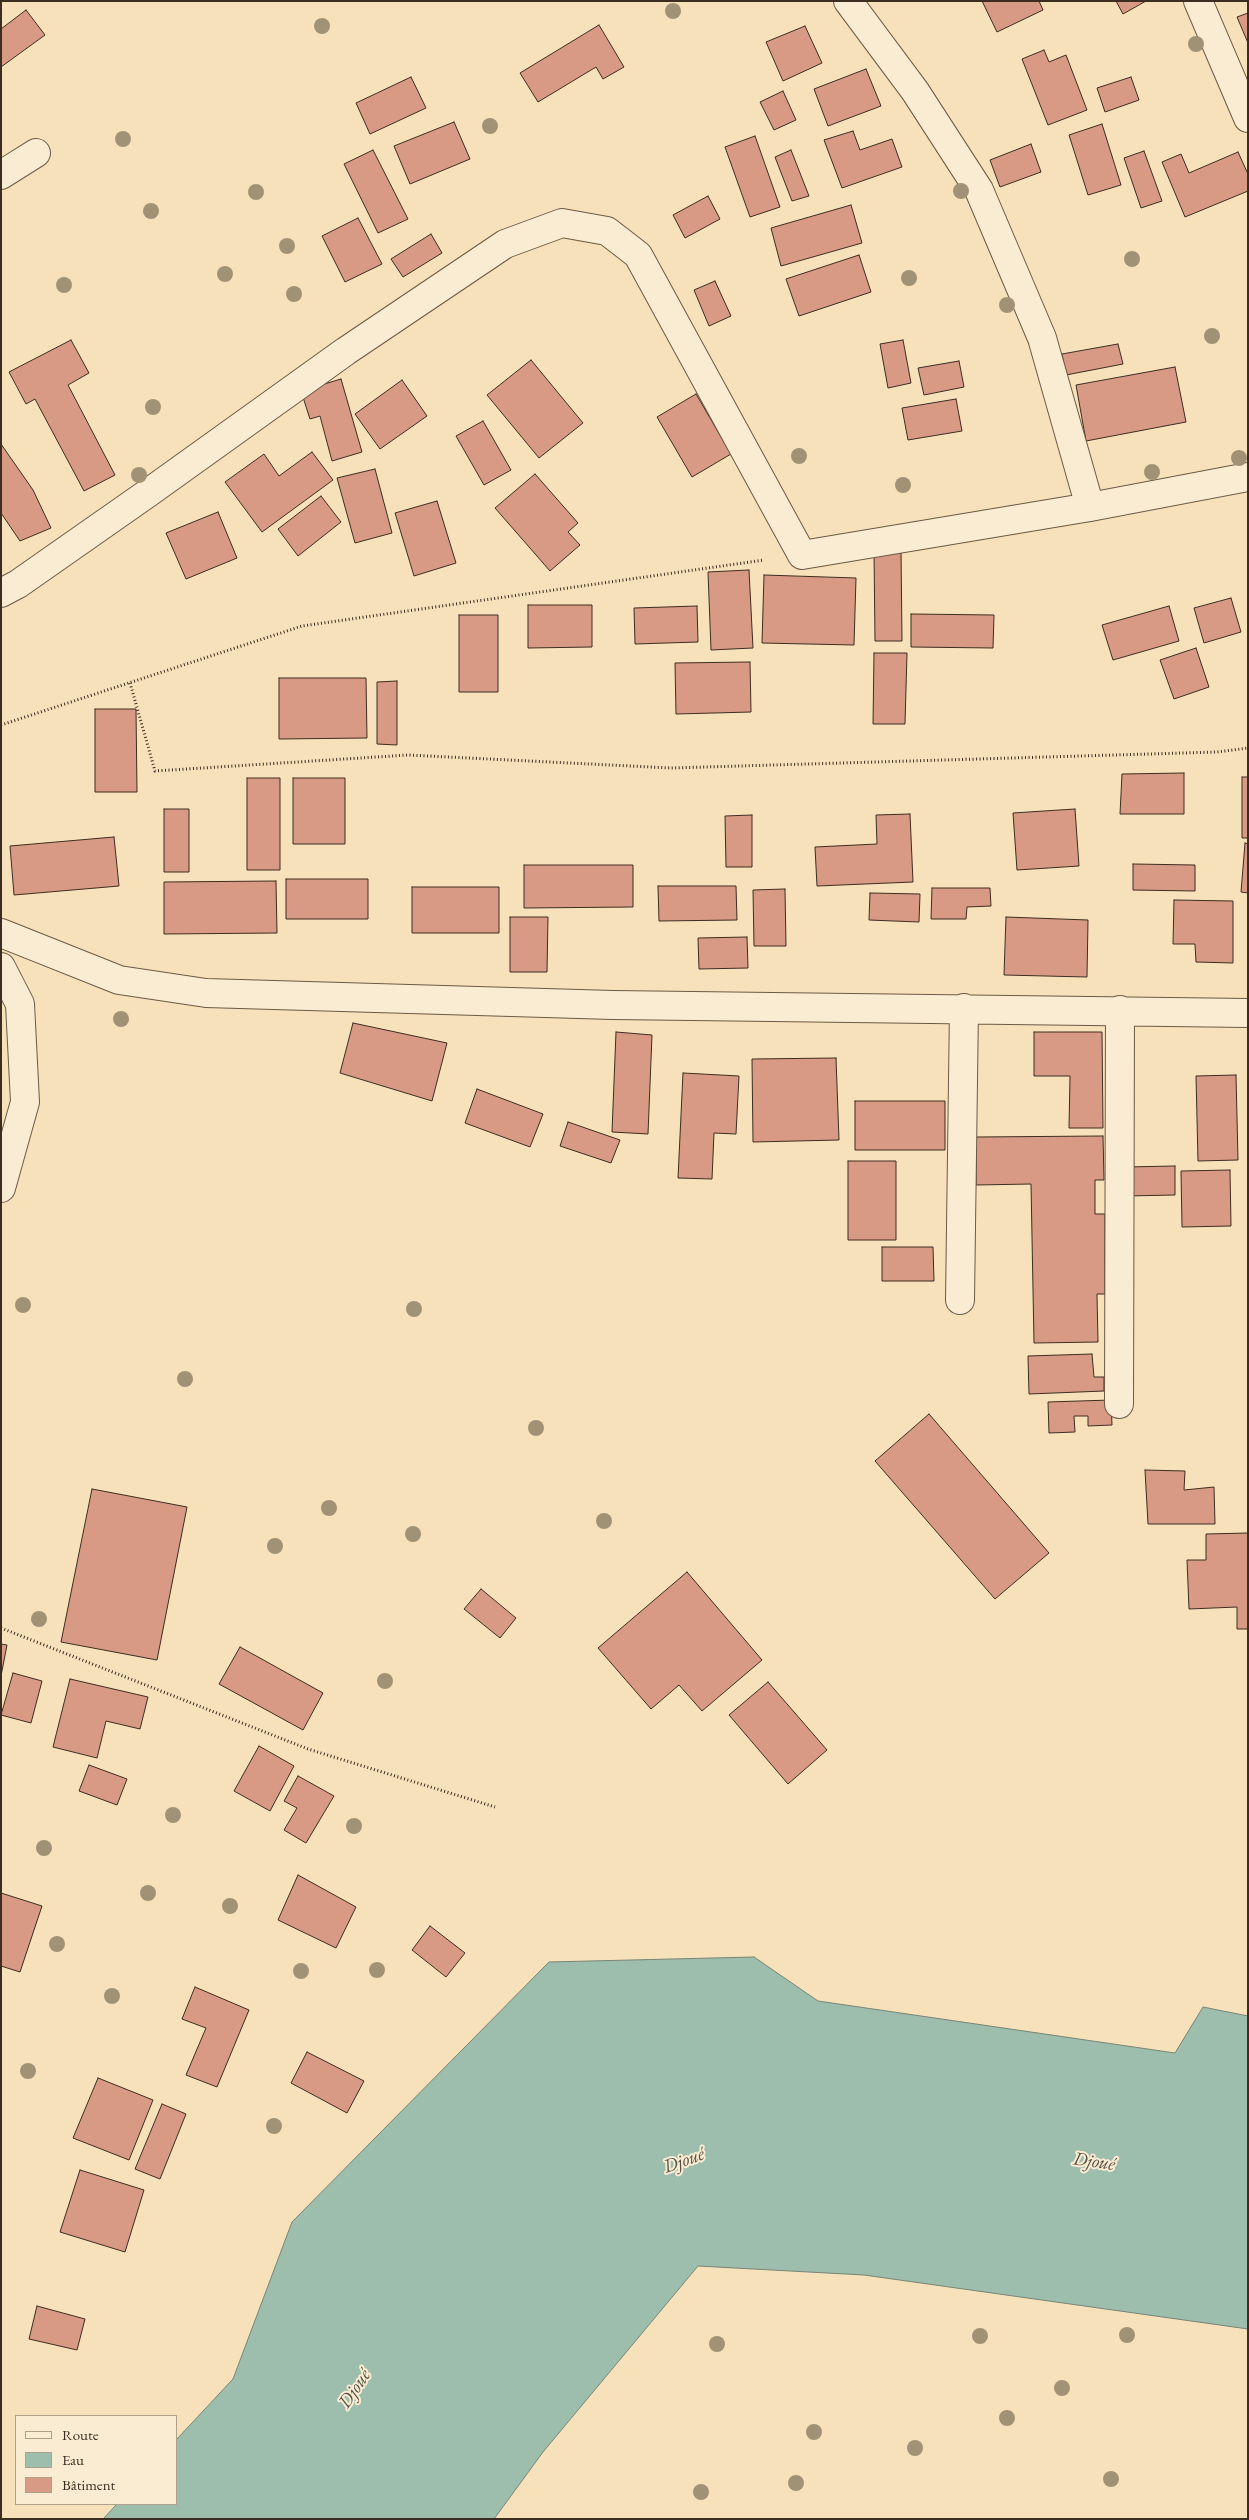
<!DOCTYPE html>
<meta charset="utf-8">
<style>
body{margin:0}
#map{position:relative;width:1249px;height:2520px;overflow:hidden;background:#f7e1ba;font-family:"EB Garamond",serif}
canvas{display:block}
.frame{position:absolute;inset:0;border:2px solid #3c2d20;pointer-events:none}
.legend{position:absolute;left:15px;top:2415px;width:162px;height:90px;box-sizing:border-box;background:#faecd2;border:1px solid #aea08b;margin:0;padding:6px 9px;list-style:none;font-size:15px;color:#3c2d20}
.legend li{display:flex;align-items:center;gap:10px;height:25px}
.legend b{width:25px;border:1px solid #aea08b}
</style>
<div id="map">
<canvas width="1249" height="2520"></canvas>
<div class="frame"></div>
<ul class="legend">
<li><b style="height:6px;background:#faecd2"></b>Route</li>
<li><b style="height:14px;background:#9dbead"></b>Eau</li>
<li><b style="height:14px;background:#d89a84"></b>Bâtiment</li>
</ul>
</div>
<script>
const c = document.querySelector('canvas').getContext('2d');
c.lineJoin = 'round';
function fillPath(path, color) { c.fillStyle = color; c.fill(path, 'evenodd'); }
const toPath = rows => new Path2D(rows.map(r => 'M' + r).join(''));
function stroke(path, color, width, dash) { c.strokeStyle = color; c.lineWidth = width; c.lineCap = dash ? 'butt' : 'round'; c.setLineDash(dash || []); c.stroke(path); }
function label(font, color, halo, rows, align = 'center') {
  c.font = font + ' "EB Garamond",serif'; c.lineWidth = 4; c.setLineDash([]); c.textBaseline = 'middle'; c.strokeStyle = halo; c.fillStyle = color; for (const [text, x, y, turn = 0] of rows) {
    c.save(); c.translate(x, y); c.rotate((+turn || 0) * Math.PI / 180); c.textAlign = isNaN(turn) ? turn : align; if (halo) c.strokeText(text, 0, 0); c.fillText(text, 0, 0); c.restore();
  }
}
const water = toPath([
 [754,1957,818,2001,1175,2053,1203,2007,1248,2016,1248,2329,864,2275,698,2266,543,2452,494,2519,103,2519,117,2504,176,2504,176,2440,233,2379,292,2222,549,1962,754,1957]
]);
const building = toPath([
 [982,1,1039,1,1043,10,997,32,982,1],
 [1116,1,1146,1,1123,14,1116,1],
 [26,10,45,35,1,67,1,29,26,10],
 [1248,13,1248,43,1237,17,1248,13],
 [599,25,624,67,603,79,596,67,538,102,520,73,599,25],
 [805,26,822,63,783,81,766,42,805,26],
 [1044,50,1049,62,1066,55,1087,110,1048,125,1022,59,1044,50],
 [866,69,881,106,828,126,814,89,866,69],
 [411,77,426,108,370,134,356,103,411,77],
 [1131,77,1139,100,1105,112,1097,88,1131,77],
 [783,91,796,120,774,130,760,102,783,91],
 [454,122,470,159,410,184,394,146,454,122],
 [1102,124,1121,185,1088,195,1069,135,1102,124],
 [853,131,860,150,892,139,902,167,842,188,824,140,853,131],
 [755,136,780,207,750,217,725,147,755,136],
 [1031,144,1041,172,1000,187,990,160,1031,144],
 [373,150,408,219,378,233,344,164,373,150],
 [791,150,809,196,792,201,775,157,791,150],
 [1144,151,1162,201,1141,208,1124,158,1144,151],
 [1238,152,1248,174,1248,191,1185,217,1162,162,1181,154,1189,173,1238,152],
 [708,196,720,219,685,238,673,215,708,196],
 [851,205,862,243,781,266,771,228,851,205],
 [358,218,382,264,345,282,322,236,358,218],
 [431,234,442,253,403,277,391,259,431,234],
 [859,255,871,292,799,316,786,279,859,255],
 [715,281,731,316,709,326,694,290,715,281],
 [71,340,89,373,68,385,115,475,84,491,35,399,26,404,9,372,71,340],
 [903,340,911,383,888,388,880,344,903,340],
 [1118,344,1123,364,1066,375,1062,354,1118,344],
 [531,360,583,423,539,458,487,395,531,360],
 [959,361,964,387,924,395,918,368,959,361],
 [1175,367,1186,422,1086,441,1076,385,1175,367],
 [341,379,362,452,332,461,320,416,310,419,301,391,341,379],
 [402,380,427,416,380,449,355,414,402,380],
 [696,394,731,454,692,477,657,417,696,394],
 [956,399,962,431,908,440,902,408,956,399],
 [483,421,511,470,484,485,456,436,483,421],
 [1,444,33,490,51,528,20,541,1,513,1,444],
 [312,452,333,480,262,532,225,482,264,454,279,476,312,452],
 [375,469,392,533,355,543,337,478,375,469],
 [535,474,578,523,568,532,580,545,550,571,495,508,535,474],
 [321,496,341,522,298,556,278,529,321,496],
 [437,501,456,563,414,576,395,513,437,501],
 [218,512,237,558,186,579,166,533,218,512],
 [874,550,901,550,902,641,875,641,874,550],
 [749,570,753,648,711,650,708,572,749,570],
 [764,575,856,578,854,645,762,643,764,575],
 [1231,598,1241,632,1204,643,1194,608,1231,598],
 [528,605,592,605,592,647,528,648,528,605],
 [697,606,698,642,635,644,634,608,697,606],
 [1169,606,1179,641,1113,660,1102,625,1169,606],
 [911,614,994,615,993,648,911,647,911,614],
 [459,615,498,615,498,692,459,692,459,615],
 [1196,648,1209,687,1174,699,1160,660,1196,648],
 [874,653,907,653,905,724,873,724,874,653],
 [750,662,751,712,676,714,675,663,750,662],
 [279,678,366,678,367,738,279,739,279,678],
 [397,681,397,745,377,744,377,682,397,681],
 [95,709,136,709,137,792,95,792,95,709],
 [1184,773,1184,814,1120,814,1122,774,1184,773],
 [1242,777,1248,777,1248,838,1242,838,1242,777],
 [247,778,280,778,280,870,247,870,247,778],
 [293,778,345,778,345,844,293,844,293,778],
 [164,809,189,809,189,872,164,872,164,809],
 [1075,809,1079,866,1017,870,1013,813,1075,809],
 [910,814,913,882,817,886,815,847,877,844,876,815,910,814],
 [752,815,752,867,726,867,725,816,752,815],
 [114,837,119,886,14,895,10,846,114,837],
 [1245,843,1248,844,1248,893,1241,892,1245,843],
 [1133,864,1195,865,1195,891,1133,890,1133,864],
 [524,865,633,865,633,907,524,908,524,865],
 [286,879,368,879,368,919,286,919,286,879],
 [276,881,277,933,164,934,164,882,276,881],
 [658,886,736,886,737,920,659,921,658,886],
 [412,887,499,887,499,933,412,933,412,887],
 [932,888,990,888,991,906,967,907,966,919,931,919,932,888],
 [785,889,786,946,754,946,753,890,785,889],
 [870,893,920,894,919,922,869,920,870,893],
 [1174,900,1233,901,1233,963,1196,962,1195,944,1173,944,1174,900],
 [510,917,548,917,547,972,510,972,510,917],
 [1006,917,1088,920,1087,977,1004,975,1006,917],
 [747,937,748,968,699,969,698,938,747,937],
 [353,1023,447,1043,432,1101,340,1073,353,1023],
 [616,1032,652,1035,648,1134,612,1132,616,1032],
 [1034,1032,1102,1032,1103,1128,1069,1128,1070,1076,1034,1076,1034,1032],
 [836,1058,839,1140,753,1142,752,1059,836,1058],
 [683,1073,739,1076,736,1134,714,1133,712,1179,678,1178,683,1073],
 [1236,1075,1238,1160,1198,1161,1196,1076,1236,1075],
 [477,1089,543,1114,530,1147,465,1123,477,1089],
 [855,1101,945,1101,945,1150,855,1150,855,1101],
 [568,1122,620,1140,611,1163,560,1146,568,1122],
 [1103,1136,1104,1180,1095,1180,1095,1214,1105,1214,1105,1294,1097,1294,1098,1342,1034,1343,1031,1184,976,1185,976,1137,1103,1136],
 [848,1161,896,1161,896,1240,848,1240,848,1161],
 [1175,1166,1175,1195,1125,1196,1125,1167,1175,1166],
 [1230,1170,1231,1226,1182,1227,1181,1171,1230,1170],
 [882,1247,933,1247,934,1281,882,1281,882,1247],
 [1092,1354,1094,1377,1104,1377,1104,1391,1029,1394,1028,1356,1092,1354],
 [1111,1400,1112,1425,1088,1426,1088,1416,1074,1416,1075,1432,1049,1433,1048,1402,1111,1400],
 [929,1414,1049,1553,995,1599,875,1461,929,1414],
 [1145,1470,1185,1471,1184,1490,1214,1487,1215,1524,1148,1524,1145,1470],
 [92,1489,187,1507,157,1660,61,1642,92,1489],
 [1248,1533,1248,1629,1237,1629,1237,1607,1189,1609,1187,1560,1206,1560,1206,1534,1248,1533],
 [687,1572,762,1660,702,1711,679,1685,651,1709,598,1648,687,1572],
 [481,1589,516,1618,500,1638,464,1609,481,1589],
 [1,1644,7,1645,1,1676,1,1644],
 [240,1647,323,1693,303,1730,219,1684,240,1647],
 [13,1673,42,1681,31,1723,1,1715,13,1673],
 [70,1679,148,1697,140,1729,106,1721,97,1758,53,1747,70,1679],
 [768,1682,827,1750,788,1784,729,1715,768,1682],
 [259,1746,294,1766,270,1811,234,1791,259,1746],
 [89,1765,127,1779,117,1805,79,1791,89,1765],
 [298,1776,334,1796,306,1843,284,1830,297,1808,284,1801,298,1776],
 [298,1875,356,1907,336,1948,278,1920,298,1875],
 [1,1893,42,1906,20,1972,1,1966,1,1893],
 [430,1926,465,1953,446,1977,412,1950,430,1926],
 [195,1987,249,2010,217,2087,186,2075,206,2028,182,2019,195,1987],
 [307,2052,364,2081,347,2113,291,2083,307,2052],
 [98,2078,153,2100,129,2160,73,2138,98,2078],
 [162,2104,186,2114,160,2179,135,2169,162,2104],
 [80,2170,144,2190,125,2252,60,2232,80,2170],
 [37,2306,85,2319,77,2350,29,2339,37,2306]
]);
const path = toPath([
 [130,683,155,771,408,755,671,768,1217,752,1248,748],
 [1,725,302,626,764,560],
 [1,1628,308,1749,495,1807]
]);
const street = toPath([
 [848,1,915,91,979,190,1042,338,1090,507],
 [1198,1,1248,118],
 [1,175,36,153],
 [1,593,18,584,148,493,346,351,505,244,562,223,607,231,638,255,802,555,1090,507,1248,477],
 [1,933,119,980,206,993,613,1005,1248,1013],
 [1,967,20,1004,25,1102,1,1188],
 [960,1300,964,1008],
 [1119,1404,1120,1010]
]);
const trees = [
 [673,11],
 [322,26],
 [1196,44],
 [490,126],
 [123,139],
 [961,191],
 [256,192],
 [151,211],
 [287,246],
 [1132,259],
 [225,274],
 [909,278],
 [64,285],
 [294,294],
 [1007,305],
 [1212,336],
 [153,407],
 [799,456],
 [1239,458],
 [1152,472],
 [139,475],
 [903,485],
 [121,1019],
 [23,1305],
 [414,1309],
 [185,1379],
 [536,1428],
 [329,1508],
 [604,1521],
 [413,1534],
 [275,1546],
 [39,1619],
 [385,1681],
 [173,1815],
 [354,1826],
 [44,1848],
 [148,1893],
 [230,1906],
 [57,1944],
 [377,1970],
 [301,1971],
 [112,1996],
 [28,2071],
 [274,2126],
 [1127,2335],
 [980,2336],
 [717,2344],
 [1062,2388],
 [1007,2418],
 [814,2432],
 [915,2448],
 [1111,2479],
 [796,2483],
 [701,2492]
];
const waterNames = [
 ["Djoué",684,2161,-20],
 ["Djoué",1094,2162,8],
 ["Djoué",355,2389,-56]
];
fillPath(water, '#9dbead');
stroke(water, '#768475', 1);
fillPath(building, '#d89a84');
stroke(building, '#3c2d20', 1);
stroke(street, '#6b5a46', 30);
stroke(path, '#3c2d20', 3, [1, 2.5]);
stroke(street, '#faecd2', 28);
c.fillStyle = '#a29275';
for (const [x, y] of trees) { c.beginPath(); c.arc(x, y, 8, 0, 2 * Math.PI); c.fill(); }
label('italic 19px', '#545143', '#faecd2', waterNames);
</script>
